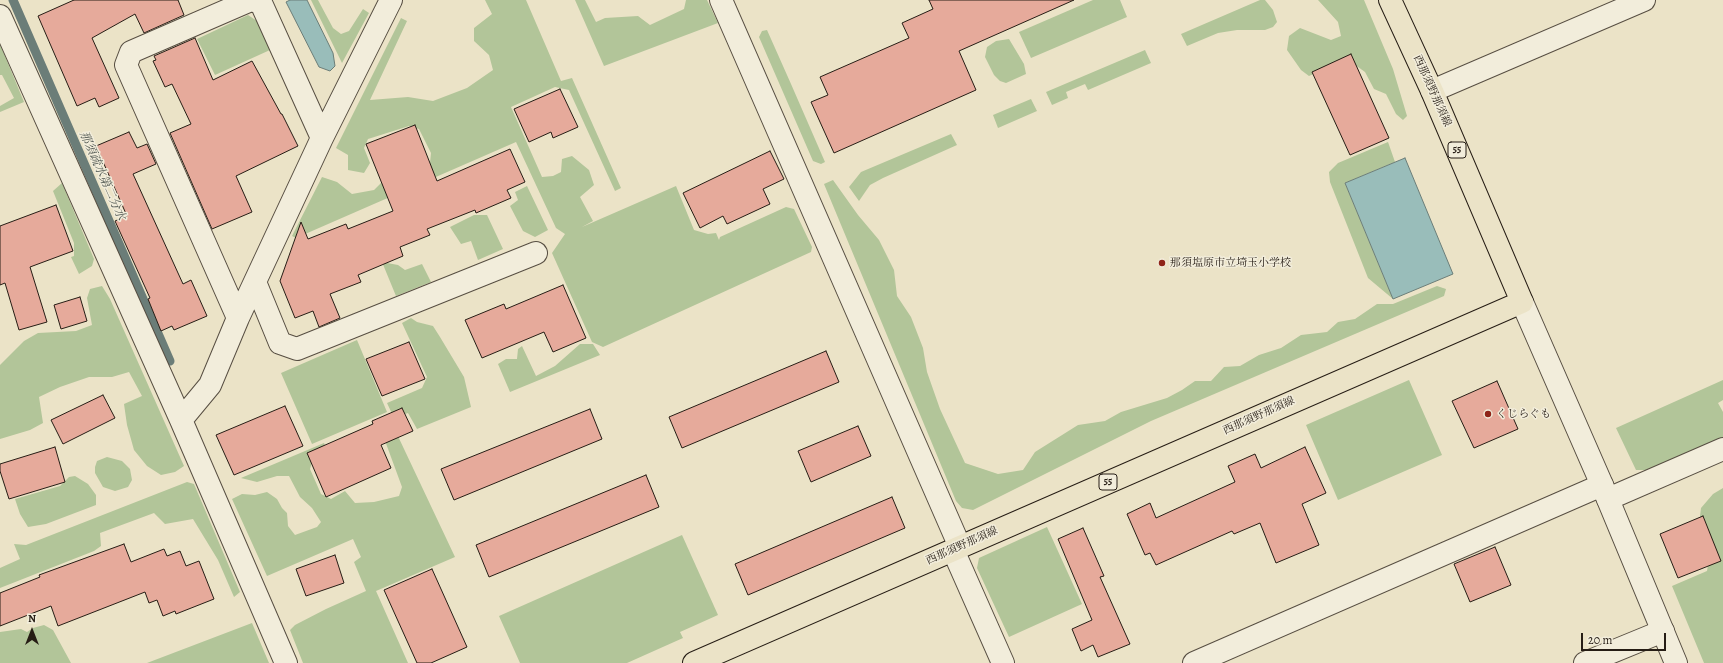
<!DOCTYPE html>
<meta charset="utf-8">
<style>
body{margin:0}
#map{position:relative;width:1723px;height:663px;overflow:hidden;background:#ebe3c7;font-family:Alegreya,serif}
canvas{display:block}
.north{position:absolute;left:12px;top:611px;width:40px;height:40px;-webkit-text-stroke:3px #f2eddb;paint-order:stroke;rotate:0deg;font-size:11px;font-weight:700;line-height:16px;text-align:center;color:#261d15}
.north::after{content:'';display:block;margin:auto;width:14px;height:18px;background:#261d15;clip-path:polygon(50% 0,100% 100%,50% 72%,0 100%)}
.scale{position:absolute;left:1581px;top:633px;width:85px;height:18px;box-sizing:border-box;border:2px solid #261d15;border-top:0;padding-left:5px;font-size:12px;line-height:14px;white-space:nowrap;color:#261d15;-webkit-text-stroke:3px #f2eddb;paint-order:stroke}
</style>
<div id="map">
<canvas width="1723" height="663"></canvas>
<div class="north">N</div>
<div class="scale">20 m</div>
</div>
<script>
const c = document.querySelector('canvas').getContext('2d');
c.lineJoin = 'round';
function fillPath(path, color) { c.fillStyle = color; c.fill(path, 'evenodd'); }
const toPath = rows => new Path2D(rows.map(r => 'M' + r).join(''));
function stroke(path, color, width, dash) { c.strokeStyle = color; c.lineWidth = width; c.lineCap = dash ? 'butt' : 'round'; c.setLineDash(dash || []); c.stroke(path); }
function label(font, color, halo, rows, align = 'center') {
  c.font = font + ' Alegreya,"Noto Serif JP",serif'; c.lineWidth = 3; c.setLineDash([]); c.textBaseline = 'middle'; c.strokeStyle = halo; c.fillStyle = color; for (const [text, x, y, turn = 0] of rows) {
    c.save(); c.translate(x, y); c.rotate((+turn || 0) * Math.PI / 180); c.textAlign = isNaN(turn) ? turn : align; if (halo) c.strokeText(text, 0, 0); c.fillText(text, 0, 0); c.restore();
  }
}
const green = toPath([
 [311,0,318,0,333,28,341,34,349,31,363,9,369,13,342,63],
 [485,0,526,0,561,81,572,78,621,188,615,191,569,90,555,87,511,107,542,177,553,176,561,172,562,159,572,156,589,170,594,185,580,197,593,221,582,227,676,186,694,230,708,234,716,233,719,240,720,237,786,207,794,209,812,247,811,252,603,347,592,342,552,253,565,234,556,228,516,142,296,238,292,236,322,177,337,182,352,194,374,190,384,180,430,163,431,153,419,129,409,126,368,139,364,148,370,163,364,173,348,170,348,155,336,148,401,18,407,21,370,100,408,97,433,101,467,88,493,70,489,55,474,41,474,28,492,14],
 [575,0,585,0,596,22,605,18,638,16,650,25,684,9,686,0,707,0,718,23,604,66],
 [1093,0,1120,0,1127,17,1031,58,1019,32],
 [1260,0,1265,0,1273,10,1277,22,1273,27,1265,30,1237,30,1218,33,1187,46,1181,34],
 [1318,0,1364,0,1393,69,1407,116,1403,120,1396,114,1386,94,1374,89,1365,72,1347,59,1309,76,1301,70,1287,50,1289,36,1300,28,1331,40,1341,36,1338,22],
 [248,15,257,21,270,50,215,75,197,39],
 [767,30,791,84,825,162,821,164,813,161,759,37,762,31],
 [1009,39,1024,64,1026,74,1006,83,1000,81,994,75,985,57,987,47,996,41],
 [0,44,24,102,0,112,0,106,14,98,2,75,0,75],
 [1145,50,1151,63,1088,90,1085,84,1066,92,1068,98,1052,105,1046,92],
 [1031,99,1037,111,998,128,993,115],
 [951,134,957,145,883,178,870,185,859,201,849,187,861,172],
 [1388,142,1395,162,1345,183,1393,299,1368,278,1330,182,1329,172,1338,163],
 [833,180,858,215,879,240,894,270,897,296,911,317,923,348,927,372,940,409,965,463,998,474,1023,470,1035,452,1078,425,1105,421,1121,412,1167,398,1182,390,1195,381,1211,381,1224,367,1240,366,1259,355,1281,348,1301,335,1327,332,1338,322,1355,319,1377,304,1393,304,1437,286,1446,289,1444,296,1151,421,973,510,962,508,956,501,824,184],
 [62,183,94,259,92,266,79,274,71,257,74,256,74,243,53,191],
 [527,186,548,230,535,237,523,231,510,206,518,200,515,192],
 [474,215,487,215,503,249,478,260,471,241,461,244,450,227],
 [382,262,398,265,405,270,422,264,431,282,396,296],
 [102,286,110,299,184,466,175,472,161,475,147,466,134,450,127,425,124,404,142,396,129,372,112,377,89,377,60,387,39,397,43,423,30,430,0,439,0,365,24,341,38,333,76,331,92,325,87,298,90,289],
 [411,318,417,322,433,326,440,337,464,377,471,407,417,429,408,413,394,418,387,403,422,388,427,377,402,323],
 [357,340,387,412,312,444,281,373],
 [580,344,593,344,600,355,510,392,498,364,506,359,517,359,518,349,522,346,536,376,555,366],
 [1409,380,1442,455,1338,500,1306,425],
 [1723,380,1723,400,1718,403,1723,412,1723,438,1646,470,1636,470,1616,428],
 [396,432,455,557,376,591,408,663,303,663,290,630,295,625,326,609,366,591,354,562,361,557,353,539,267,576,232,499,242,494,255,495,267,492,277,499,282,508,287,513,288,526,295,535,317,527,321,522,312,508,300,497,289,476,277,476,257,482,241,478,324,443,328,452,313,459,310,469,321,494,331,499,345,491,355,503,374,502,399,496,402,487,384,438],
 [107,457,122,461,130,469,132,480,128,487,115,491,103,487,95,473,95,467,97,461],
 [75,476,88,484,96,495,96,505,46,524,28,527,20,514,15,499,60,486,69,477],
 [187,482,194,484,240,592,234,597,218,560,193,519,165,524,154,513,100,533,101,546,94,551,0,588,0,568,20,559,14,544,26,545],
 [1723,488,1723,663,1704,663,1672,586,1707,571,1710,552,1699,525,1701,508,1713,494],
 [1047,527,1082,604,1009,637,977,568,979,558],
 [682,535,718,615,680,632,683,638,627,663,520,663,499,616],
 [252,623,269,663,147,663],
 [44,625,53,630,71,663,0,663,0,632,21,629,27,632,33,628]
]);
const water = toPath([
 [290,0,307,0,333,53,335,66,330,71,319,67,286,2,290,0],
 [1405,158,1453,274,1393,299,1345,183,1405,158]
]);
const stream = toPath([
 [13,0,170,361]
]);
const building = toPath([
 [74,0,178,0,184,15,144,33,135,14,92,38,119,98,99,107,95,98,77,106,38,16,74,0],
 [929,0,1074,0,959,51,976,90,834,153,811,102,828,95,820,77,909,38,902,23,933,9,929,0],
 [195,38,213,80,252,61,281,114,282,114,298,146,236,176,252,212,212,229,170,133,191,124,172,84,165,87,153,61,156,60,154,56,195,38],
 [1351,54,1389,138,1350,155,1312,72,1351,54],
 [560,89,578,127,553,138,551,132,529,142,514,109,560,89],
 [415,125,437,181,510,149,525,182,507,190,511,198,476,213,475,210,427,229,430,235,400,247,403,256,358,275,361,282,330,294,340,318,319,327,313,311,295,318,280,281,301,222,308,239,346,224,348,229,393,211,366,144,415,125],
 [129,132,137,148,147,144,156,164,133,174,183,284,191,280,207,316,174,330,172,326,161,331,148,299,150,298,115,221,127,216,96,146,129,132],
 [770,151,784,179,763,189,770,204,727,224,723,216,700,228,683,193,770,151],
 [56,205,73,251,30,267,47,322,19,330,5,283,0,285,0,226,56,205],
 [563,285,586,338,553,352,544,332,482,358,465,320,504,304,506,309,563,285],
 [80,297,87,321,61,329,54,305,80,297],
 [409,342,425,379,382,396,366,359,409,342],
 [826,351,839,382,682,448,669,417,826,351],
 [1497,381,1518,429,1474,448,1452,401,1497,381],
 [103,395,115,418,63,444,51,420,103,395],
 [285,406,303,446,234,475,216,435,285,406],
 [402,408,413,431,381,445,391,468,326,497,307,453,373,424,372,421,402,408],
 [590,409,602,439,454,500,441,469,590,409],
 [858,426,871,456,811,482,798,451,858,426],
 [55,447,65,482,9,499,0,471,0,464,55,447],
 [1305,447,1326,493,1302,504,1319,545,1276,563,1260,523,1234,534,1232,531,1156,565,1150,553,1145,555,1127,514,1150,503,1156,518,1235,482,1228,466,1255,454,1261,468,1305,447],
 [646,475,659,507,489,577,476,545,646,475],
 [892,497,905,528,748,595,735,564,892,497],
 [1703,516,1721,561,1678,578,1660,534,1703,516],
 [1083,528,1104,576,1100,577,1130,644,1098,657,1093,645,1081,651,1072,629,1092,620,1058,539,1083,528],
 [124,544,131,562,164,549,167,556,180,551,186,566,199,561,214,599,176,614,175,611,163,616,157,600,149,603,145,592,58,626,51,606,0,626,0,593,40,577,39,575,124,544],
 [1495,547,1511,585,1470,602,1454,564,1495,547],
 [335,555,344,583,306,596,296,569,335,555],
 [432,569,467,647,431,663,417,663,384,590,432,569]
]);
const minor = toPath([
 [721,0,960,547],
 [0,16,181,420,286,663],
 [1432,91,1644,0],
 [255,282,280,343,297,349,536,253],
 [238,318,126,65,131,52,251,0,261,3,322,138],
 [181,420,210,385,238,318,322,138,391,0],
 [1608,499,1723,449],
 [953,550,1003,663],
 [1194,663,1602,485],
 [1585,663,1663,631]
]);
const tertiary = toPath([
 [1522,302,1602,485,1676,663]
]);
const primary = toPath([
 [694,663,1522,302,1432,91,1390,0]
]);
const markers = [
 [1162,263,4,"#8f2418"],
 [1488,414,4,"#8f2418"]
];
const shields = [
 [1457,150,18],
 [1108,482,18]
];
const shieldNames = [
 ["55",1457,150],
 ["55",1108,482]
];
const streetNames = [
 ["西那須野那須線",1432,91,66],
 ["西那須野那須線",1259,416,-24],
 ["西那須野那須線",962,546,-24]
];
const poiNames = [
 ["那須塩原市立埼玉小学校",1170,263],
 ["くじらぐも",1496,414]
];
const waterNames = [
 ["那須疏水第二分水",102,176,66]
];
fillPath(green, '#b2c599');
fillPath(water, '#99bdba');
stroke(water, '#6b7d78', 1);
stroke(stream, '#6b7d78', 9);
fillPath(building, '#e6aa9b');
stroke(building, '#261d15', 1);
stroke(minor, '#574e42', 24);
stroke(tertiary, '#574e42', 24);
stroke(primary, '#261d15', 24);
stroke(minor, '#f2eddb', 22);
stroke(tertiary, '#f2eddb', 22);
stroke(primary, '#ebe3c7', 22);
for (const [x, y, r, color] of markers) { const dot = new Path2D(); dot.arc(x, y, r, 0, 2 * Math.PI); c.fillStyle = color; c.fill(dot); stroke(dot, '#f2eddb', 1.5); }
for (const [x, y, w] of shields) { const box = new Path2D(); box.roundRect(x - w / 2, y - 8, w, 16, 3); c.fillStyle = '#f2eddb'; c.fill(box); stroke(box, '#261d15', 1); }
label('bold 10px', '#261d15', null, shieldNames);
label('11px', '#261d15', '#f2eddb', streetNames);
label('11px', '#261d15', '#f2eddb', poiNames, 'left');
label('italic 12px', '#4e554f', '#f2eddb', waterNames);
</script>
